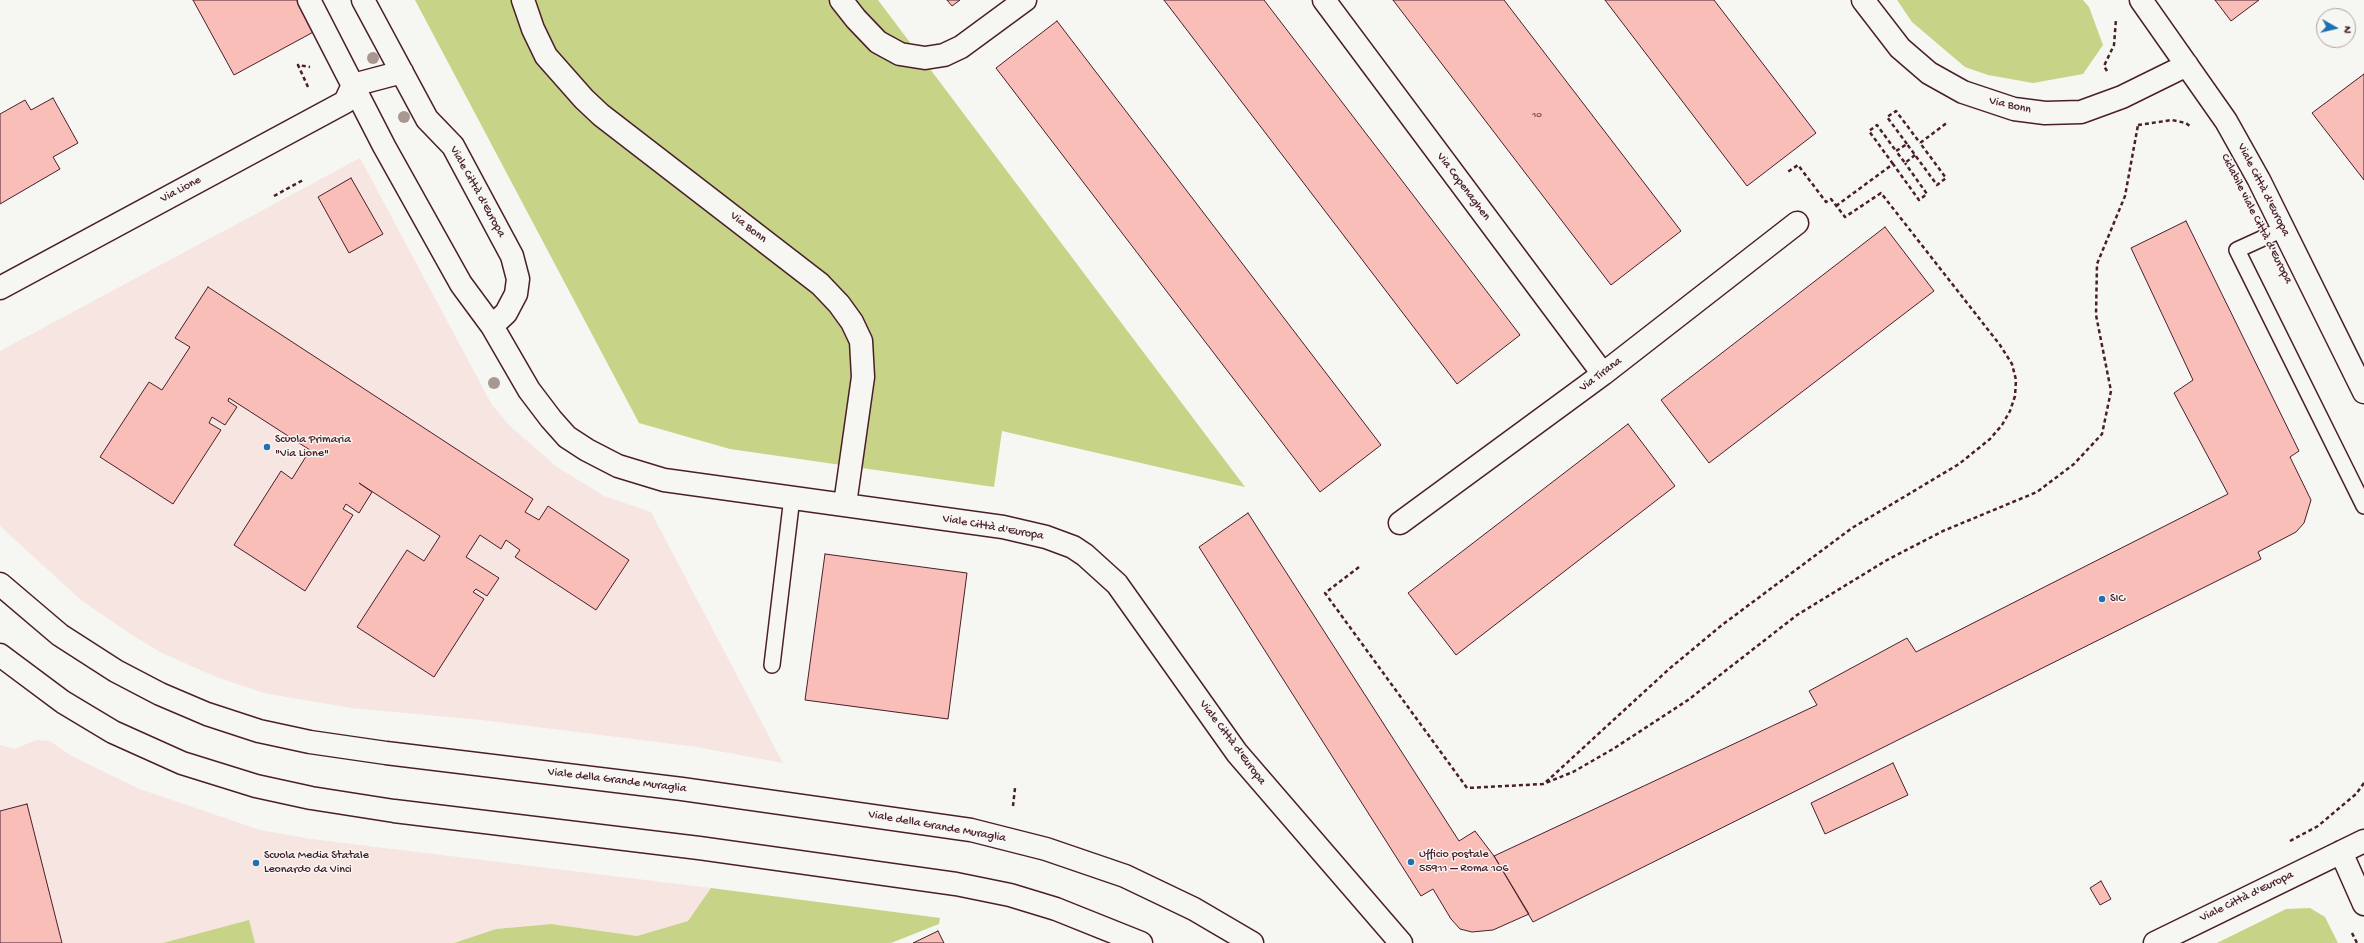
<!DOCTYPE html>
<meta charset="utf-8">
<style>
body{margin:0}
#map{position:relative;width:2364px;height:943px;overflow:hidden;background:#f6f6f2;font-family:"Gochi Hand",sans-serif}
canvas{display:block}
.north{position:absolute;left:2316px;top:8px;width:40px;height:40px;box-sizing:border-box;background:#f6f6f2;border:1px solid #b1a0a2;border-radius:50%;rotate:98deg;font-size:11px;font-weight:700;line-height:16px;text-align:center;color:#4a1f2b}
.north::after{content:'';display:block;margin:auto;width:14px;height:18px;background:#1f6fb2;clip-path:polygon(50% 0,100% 100%,50% 72%,0 100%)}
</style>
<div id="map">
<canvas width="2364" height="943"></canvas>
<div class="north">N</div>
</div>
<script>
const c = document.querySelector('canvas').getContext('2d');
c.lineJoin = 'round';
function fillPath(path, color) { c.fillStyle = color; c.fill(path, 'evenodd'); }
const toPath = rows => new Path2D(rows.map(r => 'M' + r).join(''));
function stroke(path, color, width, dash) { c.strokeStyle = color; c.lineWidth = width; c.lineCap = dash ? 'butt' : 'round'; c.setLineDash(dash || []); c.stroke(path); }
function label(font, color, halo, rows, align = 'center') {
  c.font = font + ' "Gochi Hand",sans-serif'; c.lineWidth = 3; c.setLineDash([]); c.textBaseline = 'middle'; c.strokeStyle = halo; c.fillStyle = color; for (const [text, x, y, turn = 0] of rows) {
    c.save(); c.translate(x, y); c.rotate((+turn || 0) * Math.PI / 180); c.textAlign = isNaN(turn) ? turn : align; if (halo) c.strokeText(text, 0, 0); c.fillText(text, 0, 0); c.restore();
  }
}
const built = toPath([
 [360,158,492,405,510,426,557,467,604,496,651,512,783,763,697,747,481,720,351,708,264,693,216,677,160,652,132,635,81,600,0,526,0,351],
 [37,740,50,741,70,755,137,788,260,830,311,839,711,888,688,921,637,936,551,924,496,929,454,943,0,943,0,745,14,749]
]);
const green = toPath([
 [415,0,878,0,1245,487,1002,431,994,487,730,449,639,423],
 [1897,0,2083,0,2089,7,2103,45,2083,74,2033,83,1988,75,1965,67,1912,22],
 [711,888,940,918,939,924,891,943,454,943,496,929,551,924,637,936,688,921],
 [2310,908,2325,917,2338,943,2217,943,2286,909],
 [249,920,255,943,163,943]
]);
const building = toPath([
 [193,0,304,0,319,29,234,75,193,0],
 [947,0,960,0,952,6,947,0],
 [1164,0,1264,0,1520,335,1457,384,1164,0],
 [1393,0,1504,0,1681,231,1611,285,1393,0],
 [1605,0,1714,0,1816,133,1747,186,1605,0],
 [2215,0,2259,0,2231,21,2215,0],
 [1057,21,1381,445,1320,492,996,68,1057,21],
 [2364,74,2364,180,2312,113,2364,74],
 [53,98,78,143,53,157,60,169,0,204,0,114,25,100,31,110,53,98],
 [351,178,383,234,349,253,318,197,351,178],
 [2186,221,2299,451,2290,457,2311,500,2304,523,2296,532,2258,552,2261,559,1533,922,1494,856,1817,705,1809,691,1907,638,1916,652,2228,494,2174,393,2193,380,2131,248,2186,221],
 [1885,227,1934,291,1709,463,1661,400,1885,227],
 [208,287,533,499,525,512,539,520,548,506,629,560,596,610,515,557,520,550,506,540,501,549,480,535,466,557,499,578,487,596,476,589,473,592,484,599,434,677,357,627,407,550,424,561,440,536,359,483,372,492,359,513,346,504,343,509,353,515,305,591,234,545,281,471,292,479,310,450,229,398,228,401,237,407,225,425,212,417,209,423,221,430,173,504,100,457,149,382,162,390,190,347,175,338,208,287],
 [1628,424,1675,486,1456,655,1408,593,1628,424],
 [1248,513,1459,841,1475,831,1494,856,1529,914,1493,930,1472,932,1460,929,1451,919,1433,889,1421,896,1199,547,1248,513],
 [825,554,967,573,948,719,805,700,825,554],
 [1893,763,1908,795,1825,834,1811,803,1893,763],
 [27,804,62,943,0,943,0,811,27,804],
 [2101,881,2111,899,2100,905,2090,888,2101,881],
 [938,931,944,943,913,943,938,931]
]);
const path = toPath([
 [2107,71,2104,66,2114,45,2116,19],
 [308,87,298,65,310,67],
 [2138,125,2172,120,2186,123,2191,127],
 [1907,144,1887,117,1896,111,1920,143],
 [1915,155,1905,163,1896,151,1907,144,1915,155,1937,185,1946,178,1920,143,1948,122],
 [1893,164,1869,131,1877,125,1896,151],
 [274,196,303,180],
 [1836,206,1893,164,1919,200,1927,194,1905,163],
 [1359,567,1325,593,1467,788,1543,784,1573,772,1613,749,1688,700,1797,615,1887,560,1943,531,2037,492,2074,464,2102,434,2111,391,2096,315,2097,264,2125,196,2138,125],
 [1546,782,1669,669,1722,625,1852,528,1959,464,1990,439,2002,425,2010,411,2015,396,2016,380,2012,364,2000,345,1881,193,1845,217,1831,199,1826,202,1798,165,1786,173],
 [1013,806,1015,788],
 [2290,841,2318,826,2356,794,2364,783],
 [2352,933,2357,943]
]);
const lane = toPath([
 [2283,229,2237,250,2364,506],
 [772,665,792,497]
]);
const street = toPath([
 [309,0,384,146,461,284,492,326,529,390,551,419,567,437,587,450,618,466,664,480,1003,527,1046,537,1073,547,1085,555,1117,584,1237,753,1401,943],
 [363,0,427,119,453,146,512,256,518,279,516,294,506,313,492,326],
 [523,0,533,29,546,56,584,99,601,115,820,284,839,304,852,322,861,341,863,377,845,504],
 [841,0,856,19,878,42,900,54,925,58,944,55,961,47,1025,0],
 [1324,0,1603,374],
 [1863,0,1900,48,1929,73,1963,92,2014,109,2045,113,2081,112,2122,97,2187,65],
 [2141,0,2226,121,2259,180,2364,392],
 [0,288,345,102,353,85,402,72],
 [1400,523,1603,374,1797,223],
 [2341,852,2364,904],
 [2155,943,2364,841]
]);
const secondary = toPath([
 [0,584,60,635,116,671,160,694,207,714,259,731,310,742,386,753,682,789,971,830,1046,849,1125,876,1194,909,1252,943],
 [0,655,63,702,113,732,182,763,256,786,311,798,394,811,699,848,956,884,1010,895,1056,909,1141,943]
]);
const trees = [
 [373,58],
 [404,117],
 [494,383]
];
const markers = [
 [267,447,4,"#1f6fb2"],
 [2102,599,4,"#1f6fb2"],
 [1411,862,4,"#1f6fb2"],
 [256,863,4,"#1f6fb2"]
];
const numberNames = [
 ["10",1537,115]
];
const streetNames = [
 ["Via Bonn",2010,106,13],
 ["Via Copenaghen",1463,187,53],
 ["Via Lione",181,190,-28],
 ["Viale Città d'Europa",2263,190,63],
 ["Viale Città d'Europa",477,192,61],
 ["Ciclabile viale Città d'Europa",2256,219,63],
 ["Via Bonn",748,228,38],
 ["Via Tirana",1601,375,-37],
 ["Viale Città d'Europa",993,528,10],
 ["Viale Città d'Europa",1232,743,53],
 ["Viale della Grande Muraglia",617,781,7],
 ["Viale della Grande Muraglia",937,827,10],
 ["Viale Città d'Europa",2247,897,-26]
];
const poiNames = [
 ["Scuola Primaria",275,440],
 ["\"Via Lione\"",275,454],
 ["SIC",2110,599],
 ["Ufficio postale",1419,855],
 ["55911 – Roma 106",1419,869],
 ["Scuola Media Statale",264,856],
 ["Leonardo da Vinci",264,870]
];
fillPath(built, '#f7e5e1');
fillPath(green, '#c7d386');
fillPath(building, '#f9beb8');
stroke(building, '#4a1f2b', 1);
stroke(lane, '#4a1f2b', 18);
stroke(street, '#4a1f2b', 25);
stroke(secondary, '#4a1f2b', 25);
stroke(path, '#4a1f2b', 2.5, [4, 3]);
stroke(lane, '#f6f6f2', 15);
stroke(street, '#f6f6f2', 22);
stroke(secondary, '#f6f6f2', 22);
c.fillStyle = '#a89891';
for (const [x, y] of trees) { c.beginPath(); c.arc(x, y, 6, 0, 2 * Math.PI); c.fill(); }
for (const [x, y, r, color] of markers) { const dot = new Path2D(); dot.arc(x, y, r, 0, 2 * Math.PI); c.fillStyle = color; c.fill(dot); stroke(dot, '#f6f6f2', 1.5); }
label('10px', '#76474e', null, numberNames);
label('12px', '#4a1f2b', '#f6f6f2', streetNames);
label('12px', '#4a1f2b', '#f6f6f2', poiNames, 'left');
</script>
